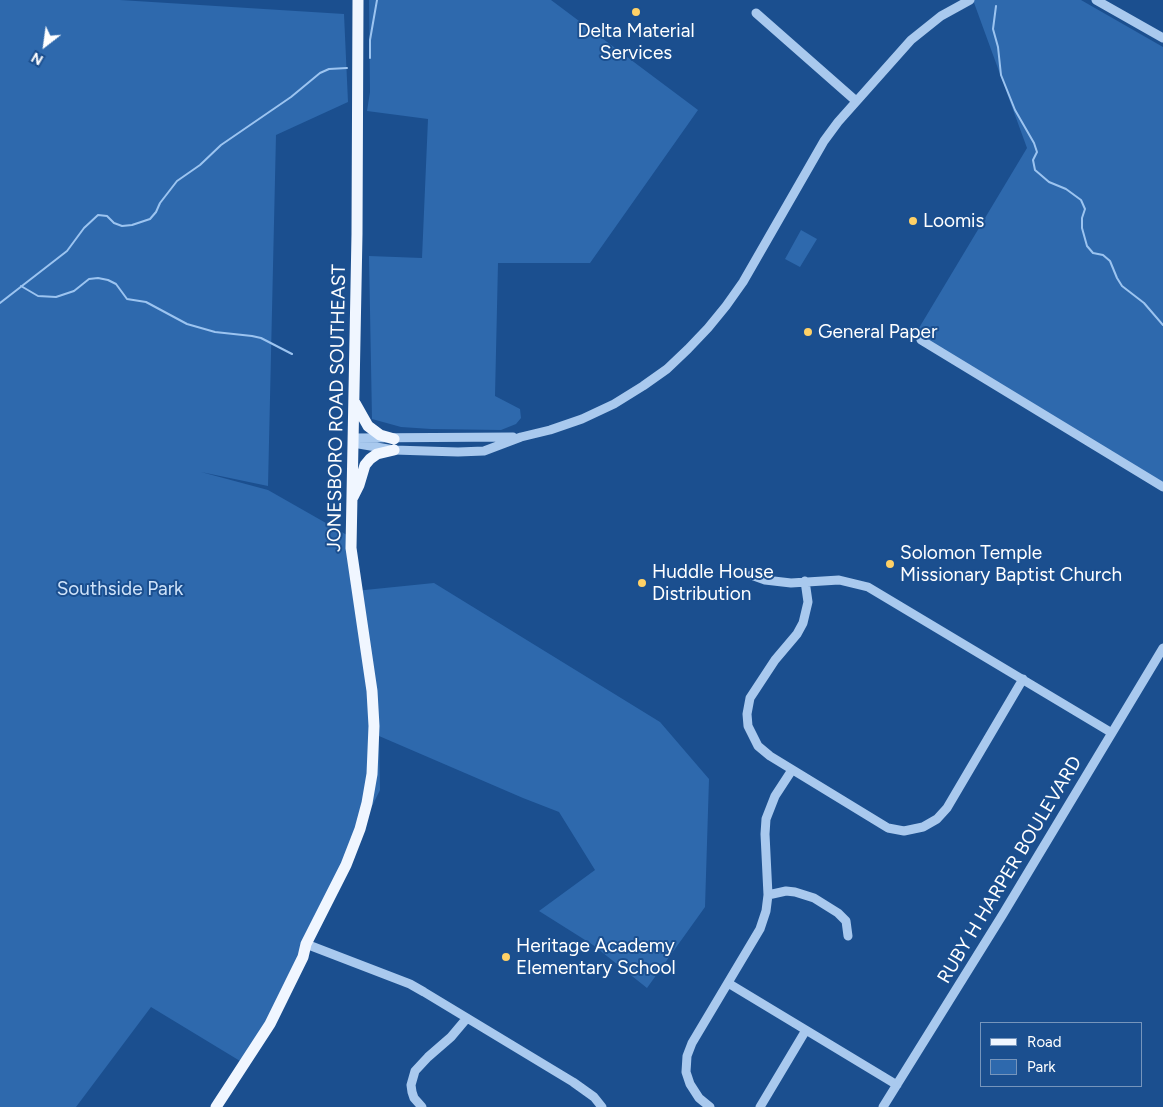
<!DOCTYPE html>
<style>
body{margin:0}
#map{position:relative;width:1163px;height:1107px;overflow:hidden;background:#1b4f8f;font-family:Figtree,sans-serif}
canvas{display:block}
.legend{position:absolute;left:980px;top:1022px;width:162px;height:65px;box-sizing:border-box;background:#1b4f8f;border:1px solid #7695bc;margin:0;padding:6px 9px;list-style:none;font-size:15px;color:#fff}
.legend li{display:flex;align-items:center;gap:10px;height:25px}
.legend b{width:25px;border:1px solid #7695bc}
.north{position:absolute;left:20px;top:20px;width:50px;height:50px;-webkit-text-stroke:4px #1b4f8f;paint-order:stroke;rotate:210deg;font-size:14px;font-weight:700;line-height:20px;text-align:center;color:#fff}
.north::after{content:'';display:block;margin:auto;width:18px;height:22px;background:#fff;clip-path:polygon(50% 0,100% 100%,50% 72%,0 100%)}
</style>
<div id="map">
<canvas width="1163" height="1107"></canvas>
<ul class="legend">
<li><b style="height:6px;background:#f0f6ff"></b>Road</li>
<li><b style="height:14px;background:#2e69ad"></b>Park</li>
</ul>
<div class="north">N</div>
</div>
<script>
const c = document.querySelector('canvas').getContext('2d');
c.lineJoin = 'round';
function fillPath(path, color) { c.fillStyle = color; c.fill(path, 'evenodd'); }
const toPath = rows => new Path2D(rows.map(r => 'M' + r).join(''));
function stroke(path, color, width, dash) { c.strokeStyle = color; c.lineWidth = width; c.lineCap = dash ? 'butt' : 'round'; c.setLineDash(dash || []); c.stroke(path); }
function label(font, color, halo, rows, align = 'center') {
  c.font = font + ' Figtree,sans-serif'; c.lineWidth = 4; c.setLineDash([]); c.textBaseline = 'middle'; c.strokeStyle = halo; c.fillStyle = color; for (const [text, x, y, turn = 0] of rows) {
    c.save(); c.translate(x, y); c.rotate((+turn || 0) * Math.PI / 180); c.textAlign = isNaN(turn) ? turn : align; if (halo) c.strokeText(text, 0, 0); c.fillText(text, 0, 0); c.restore();
  }
}
const green = toPath([
 [0,0,120,0,344,14,348,102,276,135,268,486,201,472,268,490,354,539,355,591,434,583,660,722,709,779,705,907,647,988,593,945,539,911,595,870,559,812,523,798,379,736,380,790,245,1064,151,1007,76,1107,0,1107],
 [369,0,551,0,698,110,590,263,498,263,495,396,520,409,521,418,516,424,501,430,431,429,401,427,372,419,369,256,422,258,428,119,367,111,370,92],
 [973,0,1081,0,1163,47,1163,488,916,333,1027,148],
 [801,230,817,239,800,267,785,259]
]);
const stream = toPath([
 [996,6,993,29,998,47,1001,75,1015,110,1034,143,1037,152,1033,160,1035,170,1049,182,1066,189,1081,200,1085,209,1082,218,1082,228,1087,246,1093,253,1103,255,1110,261,1117,278,1122,286,1144,303,1163,325],
 [370,58,370,40,377,0],
 [21,286,38,296,56,297,74,291,89,279,98,278,108,280,116,284,127,299,146,302,187,324,215,332,252,336,261,338,292,354],
 [0,303,67,251,84,228,98,215,107,216,114,223,122,226,132,225,150,219,156,212,160,203,177,181,200,165,221,145,291,97,320,73,329,69,347,68]
]);
const minor = toPath([
 [1096,0,1163,38],
 [756,13,856,101],
 [921,340,1163,487],
 [354,438,513,437],
 [353,443,394,450,458,452,484,451,521,437,550,430,582,419,614,404,643,386,667,369,688,349,708,328,726,306,743,282,824,141,838,122,911,40,941,16,970,0],
 [751,575,765,580,791,583,839,580,868,587,1112,733],
 [805,581,808,602,803,623,797,634,775,660,750,698,747,714,748,726,758,746,770,756,888,828,904,831,923,827,937,819,947,808,1023,679],
 [768,895,786,891,795,892,814,898,838,913,846,921,848,936],
 [306,944,410,984,424,992,573,1082,594,1097,602,1107],
 [728,983,897,1085],
 [422,1107,414,1098,412,1092,411,1085,415,1071,428,1057,451,1037,467,1018],
 [710,1107,699,1098,690,1084,686,1072,687,1056,692,1043,760,929,766,911,768,895,765,834,766,819,775,796,792,770],
 [760,1107,806,1030],
 [883,1107,1003,914,1163,648]
]);
const major = toPath([
 [355,403,368,426,380,435,394,439],
 [353,497,359,485,365,465,370,459,377,454,394,450],
 [216,1107,270,1024,303,957,306,944,346,865,360,829,367,803,372,774,374,726,372,691,351,548,357,234,358,0]
]);
const markers = [
 [636,12,5,"#ffd166"],
 [913,221,5,"#ffd166"],
 [808,332,5,"#ffd166"],
 [890,564,5,"#ffd166"],
 [642,583,5,"#ffd166"],
 [506,957,5,"#ffd166"]
];
const poiNames = [
 ["Delta Material",636,31,"center"],
 ["Services",636,53,"center"],
 ["Loomis",923,221],
 ["General Paper",818,332],
 ["Solomon Temple",900,553],
 ["Missionary Baptist Church",900,575],
 ["Huddle House",652,572],
 ["Distribution",652,594],
 ["Heritage Academy",516,946],
 ["Elementary School",516,968]
];
const streetNames = [
 ["JONESBORO ROAD SOUTHEAST",337,408,-89],
 ["RUBY H HARPER BOULEVARD",1010,870,-59]
];
const parkNames = [
 ["Southside Park",120,589]
];
fillPath(green, '#2e69ad');
stroke(stream, '#9cc4f0', 2);
stroke(minor, '#a9c9ee', 9);
stroke(major, '#f0f6ff', 11);
for (const [x, y, r, color] of markers) { const dot = new Path2D(); dot.arc(x, y, r, 0, 2 * Math.PI); c.fillStyle = color; c.fill(dot); stroke(dot, '#1b4f8f', 2); }
label('19px', '#fff', '#1b4f8f', poiNames, 'left');
label('19px', '#fff', '#1b4f8f', streetNames);
label('19px', '#cfe3fa', '#1b4f8f', parkNames);
</script>
